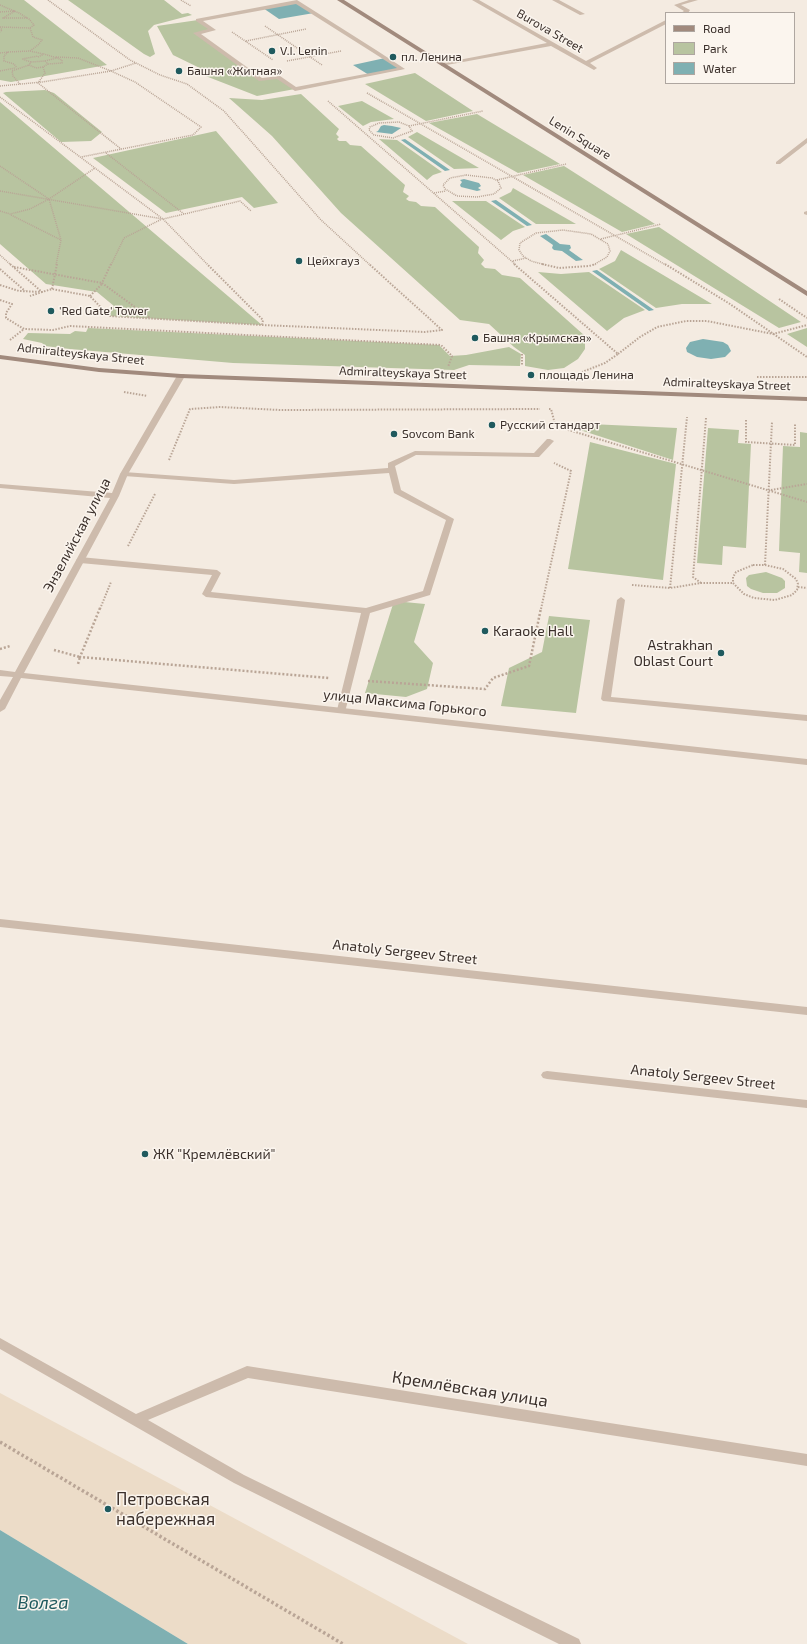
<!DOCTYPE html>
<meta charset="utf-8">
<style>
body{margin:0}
#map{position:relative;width:807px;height:1644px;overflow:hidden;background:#f4ebe1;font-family:"Exo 2",sans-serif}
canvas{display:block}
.legend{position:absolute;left:665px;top:12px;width:130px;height:72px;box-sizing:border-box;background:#fbf5ee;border:1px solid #aea6a0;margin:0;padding:5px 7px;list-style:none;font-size:12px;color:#3b302b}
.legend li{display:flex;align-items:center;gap:8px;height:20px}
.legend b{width:20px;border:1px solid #aea6a0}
</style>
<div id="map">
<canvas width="807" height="1644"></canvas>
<ul class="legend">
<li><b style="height:5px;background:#a18a7d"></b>Road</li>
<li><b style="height:11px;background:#b8c4a0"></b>Park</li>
<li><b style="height:11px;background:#7fb0b2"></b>Water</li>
</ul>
</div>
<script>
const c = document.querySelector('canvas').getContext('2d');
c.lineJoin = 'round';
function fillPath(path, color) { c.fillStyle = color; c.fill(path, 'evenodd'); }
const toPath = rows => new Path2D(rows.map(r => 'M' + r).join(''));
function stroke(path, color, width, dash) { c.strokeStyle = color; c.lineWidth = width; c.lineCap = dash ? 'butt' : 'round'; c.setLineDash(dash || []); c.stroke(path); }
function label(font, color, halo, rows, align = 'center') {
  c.font = font + ' "Exo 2",sans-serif'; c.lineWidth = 3; c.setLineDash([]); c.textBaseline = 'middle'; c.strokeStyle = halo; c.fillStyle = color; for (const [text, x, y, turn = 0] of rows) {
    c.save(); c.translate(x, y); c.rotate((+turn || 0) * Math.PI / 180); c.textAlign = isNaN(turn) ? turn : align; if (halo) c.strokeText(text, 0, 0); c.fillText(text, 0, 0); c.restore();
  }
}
const green = toPath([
 [0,0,24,0,107,65,11,82,0,80],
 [68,0,164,0,182,14,188,13,192,15,154,25,148,31,155,54,150,57,144,54],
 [198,20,213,30,196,33,261,80,278,77,295,89,257,96,203,75,210,73,173,55,157,26],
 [415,73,473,111,426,121,365,84],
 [45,90,54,93,102,132,91,141,61,142,3,93,6,92],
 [301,94,339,129,336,134,339,137,337,139,339,141,346,141,350,145,361,146,405,185,403,192,409,196,406,199,409,201,416,202,421,206,435,207,479,247,478,253,484,260,481,264,485,268,495,269,502,275,520,278,585,336,585,349,578,359,564,368,548,370,525,366,525,355,514,347,489,324,460,320,341,213,272,136,229,98,262,100],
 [362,101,394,119,371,122,363,126,338,106],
 [0,102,262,325,109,316,114,306,97,292,46,284,0,244],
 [477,114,560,164,518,173,429,123],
 [216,131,278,203,254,208,242,197,166,213,93,158],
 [417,132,479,168,454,169,408,137],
 [379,139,397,140,442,172,433,175,427,180],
 [564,166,655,224,622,232,523,175],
 [513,188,576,224,536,224,499,198,511,192],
 [452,201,486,201,525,227,513,231,501,240],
 [659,227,801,322,779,328,626,234],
 [621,250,712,304,682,304,656,308,599,269,615,261],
 [538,272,561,274,589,272,645,310,624,318,607,331],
 [88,328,439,345,450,356,466,355,509,347,521,354,520,366,469,365,454,370,233,363,70,349,45,346,42,343,23,339,28,333,70,334,75,331,86,332],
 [807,328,807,347,787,334],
 [590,424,677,428,673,460,580,430],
 [708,428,739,430,738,443,751,444,746,548,723,546,722,565,697,563],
 [800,432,807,433,807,573,799,572,800,553,779,551,783,446,800,447],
 [590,442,676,464,663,580,568,569],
 [766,572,782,578,785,581,785,588,777,593,763,593,751,589,747,586,746,578,749,575],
 [394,601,425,604,414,642,433,663,427,689,406,697,365,693],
 [549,616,590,620,576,713,501,706,509,668,542,652]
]);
const plaza = toPath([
 [0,1393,178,1488,468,1644,188,1644,0,1530]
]);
const water = toPath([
 [297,2,314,13,279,19,263,8],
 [385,58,402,69,369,75,353,65],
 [384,125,392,126,401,128,392,134,376,132,378,131,381,126],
 [405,139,450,170,445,171,401,140],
 [464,179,479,183,481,186,478,188,481,190,477,191,461,187,460,185,462,182,460,180],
 [496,200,532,225,527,226,491,201],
 [546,234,560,244,570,245,571,248,569,250,583,260,576,261,562,251,554,250,552,248,553,245,540,236],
 [597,270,654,310,649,311,592,271],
 [703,339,723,342,728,345,731,351,725,357,711,359,697,357,687,352,686,348,690,342],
 [0,1530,76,1576,188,1644,0,1644]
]);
const pathFar3 = toPath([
 [48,0,130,60,160,75,187,84,224,111,320,219,370,265],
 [181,0,191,6],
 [0,5,19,13,29,19,34,25,30,28,0,27],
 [0,12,15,11,3,18,28,18],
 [265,26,322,65],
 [0,27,2,30,0,32],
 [232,32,273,60],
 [246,41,306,29],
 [30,51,43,54],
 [8,52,30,51,38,45,42,40,33,37,30,28],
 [0,53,8,52,4,56,4,61,14,64,17,68],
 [38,57,44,54,57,58],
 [56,57,78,58,111,71,136,63],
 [45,61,57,58,62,60,62,63,48,64],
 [45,61,48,64,43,67,36,68,29,65,31,62,45,61],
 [287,61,341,51],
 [31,62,22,59,38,56],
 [43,67,45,73,38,83,121,149],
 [0,71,15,68],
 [20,84,13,76,12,71,29,65],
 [0,86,42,82,111,71,135,82,201,127,193,135,81,157],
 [367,93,666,265],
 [0,97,163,219,208,265],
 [328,101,516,265],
 [399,122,409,126,412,131,393,138,374,135,369,130,370,127,379,123,399,122],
 [409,126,483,111],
 [106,153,184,214],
 [0,166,49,199,61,240,56,265],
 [466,175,492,178,498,181,501,188,494,194,477,197,457,196,445,189,443,185,450,178,466,175],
 [497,180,566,164],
 [0,191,163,219,240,201,251,211],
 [434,193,446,191],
 [0,211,10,214,30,209,49,199,95,168],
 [11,215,61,240],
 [601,239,661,224],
 [0,255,11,265],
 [513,261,526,258],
 [111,265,124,238,162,219],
 [546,265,531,261,523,256,519,250,520,243,536,233,563,230,591,234,608,244,610,251,607,257,593,265]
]);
const pathFar2 = toPath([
 [10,264,42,292,30,296],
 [111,264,102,283,150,318],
 [514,264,618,354,605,363,582,372],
 [542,264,559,268,589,266,596,264],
 [665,264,730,304,807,357],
 [14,267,102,283],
 [0,269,25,291],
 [0,285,19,291,42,292,52,289,90,296,109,316,262,325,263,320,207,264],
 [52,289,57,264],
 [90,296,102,284],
 [779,299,807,318],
 [0,300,12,304,6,313,6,318,24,329,53,330,70,326,441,345,452,356,448,367],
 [262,325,425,332,442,330,369,264],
 [10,340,24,329],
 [522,354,522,366],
 [618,354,640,337,657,327,686,321,707,321,773,334,807,325],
 [757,377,807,377],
 [124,392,147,396],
 [549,409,551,409,555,424],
 [746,420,746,442,795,445,795,423],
 [562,428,807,502],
 [169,460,190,409,220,407,280,410,540,409],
 [771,490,807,484],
 [128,546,155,494],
 [753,565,765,565,783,569,796,579,798,584,797,590,792,595,775,600,754,598,744,594,733,583,733,577,736,572,753,565],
 [765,565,772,422],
 [701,583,693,577,706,418],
 [632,585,670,588,701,583,733,583],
 [798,587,807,588],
 [670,588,687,417],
 [100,609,111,582],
 [541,609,571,471,554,463]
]);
const pathFar1 = toPath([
 [100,608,80,657,329,678],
 [0,649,10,646],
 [54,650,80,657,78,664],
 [368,681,485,689,493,678,529,666,541,608]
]);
const path = toPath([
 [0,1442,343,1644]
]);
const lane = toPath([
 [552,0,559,0,585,14,580,15,552,0],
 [807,211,807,215,804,214,804,212,807,211],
 [547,439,550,439,554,441,539,457,536,457,416,455,395,466,401,490,454,519,430,595,370,613,345,712,342,713,337,710,361,613,206,597,202,594,212,575,80,563,76,560,80,557,217,570,221,573,211,592,366,608,423,591,446,520,394,493,389,473,234,484,124,476,120,474,124,472,234,480,388,468,388,463,415,451,534,453,547,439],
 [621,597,625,600,611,697,807,715,807,721,603,701,601,699,617,600,621,597]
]);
const street = toPath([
 [297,0,376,50,405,69,295,91,277,79,259,81,193,33,208,29,196,21,196,19,297,0],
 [296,4,372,52,397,68,296,87,280,76,262,78,201,34,216,30,203,21,296,4],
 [472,0,479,0,586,61,664,21,666,20,666,24,590,63,597,68,594,70,551,46,441,66,441,64,443,63,547,43,472,0],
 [689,0,698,0,681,5,690,10,688,13,681,13,684,11,674,5,689,0],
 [807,138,807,143,780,164,776,164,776,162,807,138],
 [178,374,184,374,185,376,128,474,119,496,24,673,807,759,807,765,21,678,5,709,0,712,0,700,13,677,0,676,0,670,15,672,110,498,0,488,0,484,112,493,120,474,178,374],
 [0,919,807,1007,807,1015,0,927,0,919],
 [547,1071,807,1100,807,1108,547,1079,543,1078,541,1075,543,1072,547,1071],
 [0,1338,136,1414,247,1366,807,1454,807,1466,248,1378,148,1420,244,1475,579,1639,581,1644,559,1644,234,1483,0,1349,0,1338]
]);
const secondary = toPath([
 [337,0,344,0,807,291,807,296,337,0],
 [0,355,99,368,181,374,807,397,807,401,181,378,99,372,0,359,0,355]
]);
const markers = [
 [272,51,4,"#1f5a5e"],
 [393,57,4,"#1f5a5e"],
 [179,71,4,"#1f5a5e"],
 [299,261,4,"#1f5a5e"],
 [51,311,4,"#1f5a5e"],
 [475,338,4,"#1f5a5e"],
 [531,375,4,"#1f5a5e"],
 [492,425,4,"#1f5a5e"],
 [394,434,4,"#1f5a5e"],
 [485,631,4,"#1f5a5e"],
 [721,653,4,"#1f5a5e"],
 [145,1154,4,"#1f5a5e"],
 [108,1509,4,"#1f5a5e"]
];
const farStreetnames = [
 ["Burova Street",550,31,30],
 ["Lenin Square",580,138,32],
 ["Admiralteyskaya Street",81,354,6],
 ["Admiralteyskaya Street",403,373,2],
 ["Admiralteyskaya Street",727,384,2]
];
const farPoinames = [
 ["V.I. Lenin",280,51],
 ["пл. Ленина",401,57],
 ["Башня «Житная»",187,71],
 ["Цейхгауз",307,261],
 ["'Red Gate' Tower",59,311],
 ["Башня «Крымская»",483,338],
 ["площадь Ленина",539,375],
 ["Русский стандарт",500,425],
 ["Sovcom Bank",402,434]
];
const streetNames = [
 ["Энзелийская улица",77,535,-62],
 ["улица Максима Горького",405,703,6],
 ["Anatoly Sergeev Street",405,952,6],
 ["Anatoly Sergeev Street",703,1077,6]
];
const poiNames = [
 ["Karaoke Hall",493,631],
 ["Astrakhan",713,645,"right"],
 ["Oblast Court",713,661,"right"],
 ["ЖК \"Кремлёвский\"",153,1154]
];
const nearStreetnames = [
 ["Кремлёвская улица",470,1389,9]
];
const nearPoinames = [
 ["Петровская",116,1499],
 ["набережная",116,1519]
];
const nearWaternames = [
 ["Волга",43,1603]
];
fillPath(green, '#b8c4a0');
fillPath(plaza, '#ecdcc8');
fillPath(water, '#7fb0b2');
stroke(pathFar3, '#b9a596', 1.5, [1, 1]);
stroke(pathFar2, '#b9a596', 2, [1.5, 1.5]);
stroke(pathFar1, '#b9a596', 2.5, [2, 2]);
stroke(path, '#b9a596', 3.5, [2.5, 2.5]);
fillPath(lane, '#cdbbac');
fillPath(street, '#cdbbac');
fillPath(secondary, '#a18a7d');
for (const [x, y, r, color] of markers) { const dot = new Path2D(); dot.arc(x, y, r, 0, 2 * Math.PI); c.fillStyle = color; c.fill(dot); stroke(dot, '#fbf5ee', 1.5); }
label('12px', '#3b302b', '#fbf5ee', farStreetnames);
label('12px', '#3b302b', '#fbf5ee', farPoinames, 'left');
label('14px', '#3b302b', '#fbf5ee', streetNames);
label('14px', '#3b302b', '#fbf5ee', poiNames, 'left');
label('17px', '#3b302b', '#fbf5ee', nearStreetnames);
label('17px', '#3b302b', '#fbf5ee', nearPoinames, 'left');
label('italic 18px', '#1f5a5e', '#fbf5ee', nearWaternames);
</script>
